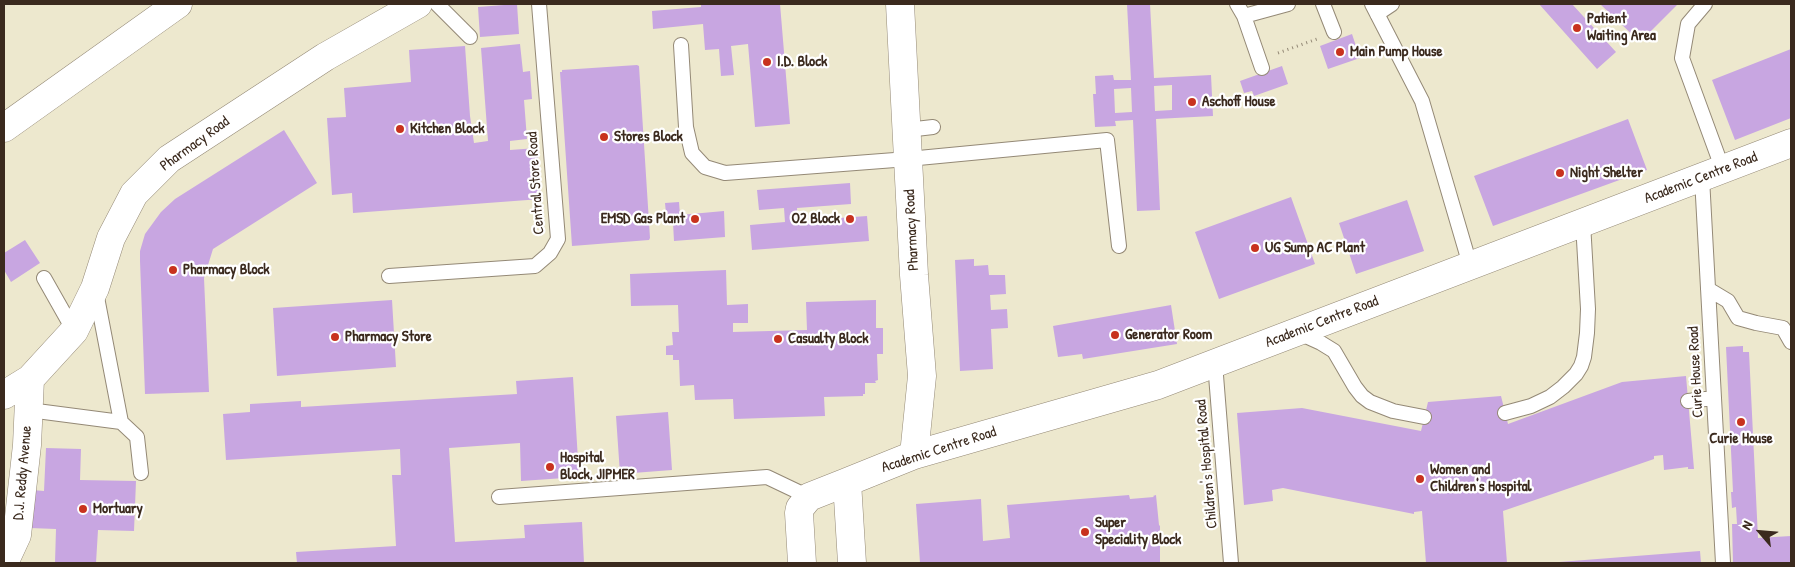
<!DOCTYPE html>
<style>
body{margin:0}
#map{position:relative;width:1795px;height:567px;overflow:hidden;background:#ede8ce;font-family:"Patrick Hand",sans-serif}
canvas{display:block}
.frame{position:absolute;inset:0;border:5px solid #3b2a1e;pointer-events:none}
.north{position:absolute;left:1735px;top:507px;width:50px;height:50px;-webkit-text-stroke:4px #fff;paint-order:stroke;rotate:297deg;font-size:14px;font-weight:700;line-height:20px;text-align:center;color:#3b2a1e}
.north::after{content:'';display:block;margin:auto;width:18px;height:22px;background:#3b2a1e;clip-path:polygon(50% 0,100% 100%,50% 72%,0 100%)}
</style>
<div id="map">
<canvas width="1795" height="567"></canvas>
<div class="frame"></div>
<div class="north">N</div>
</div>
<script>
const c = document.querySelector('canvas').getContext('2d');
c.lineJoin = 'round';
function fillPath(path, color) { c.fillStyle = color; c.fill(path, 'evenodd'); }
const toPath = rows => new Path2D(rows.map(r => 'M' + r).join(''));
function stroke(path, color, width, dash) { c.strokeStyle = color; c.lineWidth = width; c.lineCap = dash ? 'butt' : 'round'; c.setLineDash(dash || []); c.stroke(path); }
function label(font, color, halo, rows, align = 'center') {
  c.font = font + ' "Patrick Hand",sans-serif'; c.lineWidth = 4.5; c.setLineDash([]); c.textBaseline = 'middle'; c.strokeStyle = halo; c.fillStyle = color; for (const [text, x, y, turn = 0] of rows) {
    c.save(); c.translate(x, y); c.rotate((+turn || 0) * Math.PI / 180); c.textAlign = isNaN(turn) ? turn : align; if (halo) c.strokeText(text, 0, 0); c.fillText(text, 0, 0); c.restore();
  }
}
const building = toPath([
 [517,4,519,34,480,37,478,7],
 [701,4,736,4,736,5,780,4,790,124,755,127,748,44,731,46,734,75,721,76,719,49,705,50,703,24,653,29,652,11,701,7],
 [1127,4,1150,4,1154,78,1211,75,1213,116,1156,119,1160,210,1137,211,1133,120,1115,121,1116,126,1095,127,1093,94,1096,94,1095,76,1113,75,1114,80,1131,80],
 [1172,85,1172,110,1155,111,1154,86],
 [1131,88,1132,112,1115,113,1114,89],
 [1539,4,1572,4,1616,52,1597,69],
 [1600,4,1678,4,1648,34,1647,32,1639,41],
 [1352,34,1360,58,1328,69,1320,46],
 [520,44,523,72,530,71,532,99,524,100,527,139,510,141,510,150,537,148,541,199,353,213,352,193,332,195,327,118,346,117,344,88,411,82,409,50,465,46,470,116,474,143,488,141,481,48],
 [1791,49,1791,118,1735,140,1712,80],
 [637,65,639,66,650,238,649,240,572,246,560,72,562,72,562,70],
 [1282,66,1288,84,1254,96,1252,91,1244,93,1240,81],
 [1628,119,1647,170,1493,226,1474,176],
 [284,130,317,183,213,249,204,278,209,392,145,394,140,261,140,251,145,234,161,212,175,199],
 [850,183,851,204,797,208,798,221,867,216,869,241,752,250,750,225,785,222,784,208,759,210,757,190],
 [1291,197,1315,264,1219,299,1195,232],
 [1407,200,1424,251,1356,274,1339,223],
 [679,202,680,215,724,211,725,237,674,241,673,223,667,224,665,203],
 [25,240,40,263,11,282,4,270,4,253],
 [974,259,974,266,988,265,989,275,1005,275,1006,294,990,295,991,310,1007,309,1008,328,991,329,993,369,960,371,955,260],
 [726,270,727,305,748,304,748,323,733,323,733,332,807,330,806,302,876,300,876,328,883,328,883,354,877,354,878,380,875,381,876,383,865,383,865,394,863,394,863,396,824,397,825,416,734,419,733,399,695,400,694,385,680,386,679,360,673,360,673,355,666,355,666,346,673,345,672,332,679,332,678,305,631,306,630,274],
 [392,300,396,367,277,376,273,308],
 [1171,305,1177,344,1083,359,1082,354,1058,357,1053,326],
 [1743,346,1743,352,1749,352,1758,538,1791,536,1791,563,1733,563,1732,524,1737,524,1736,507,1732,508,1731,492,1733,492,1726,347],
 [1686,376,1694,469,1688,469,1688,467,1664,470,1663,455,1654,456,1654,459,1503,511,1507,563,1426,563,1422,511,1414,512,1414,514,1283,488,1272,490,1273,501,1244,505,1237,413,1302,408,1421,431,1428,402,1501,396,1508,424,1622,382],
 [573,377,579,477,521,481,520,443,449,448,455,542,525,538,524,525,582,522,584,563,297,563,296,552,396,546,392,475,401,475,400,449,226,460,223,414,250,412,250,404,301,401,301,407,517,394,516,381],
 [668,412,672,470,620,474,616,416],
 [46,448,81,449,80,480,136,481,134,531,98,530,96,563,55,563,56,529,30,528,32,490,44,491],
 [1129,495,1130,499,1154,497,1153,496,1156,495,1159,525,1160,526,1160,563,920,563,916,504,981,499,983,541,1010,538,1007,505],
 [1700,551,1701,563,1559,563,1559,562]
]);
const path = toPath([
 [1278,53,1317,39]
]);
const lane = toPath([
 [437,4,470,37],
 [1237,4,1244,16,1288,4],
 [1323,4,1334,32],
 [1372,4,1422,101,1470,265],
 [1705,4,1688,24,1682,58,1723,170],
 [1377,14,1392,4],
 [1244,16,1262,68],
 [681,45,686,127,692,153,705,167,725,173,908,159,1107,140,1119,246],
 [907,130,933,127],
 [1702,178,1723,563],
 [389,276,535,266,550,253,558,239,539,4],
 [44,278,74,331],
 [1708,289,1728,301,1738,318,1756,323,1783,328,1791,342],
 [96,292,121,422],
 [1299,333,1321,343,1334,351,1355,387,1362,396,1370,402,1393,411,1424,417],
 [1215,363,1231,563],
 [1688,401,1714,398],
 [29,410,121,422,137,437,141,473],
 [1505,413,1531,406,1550,397,1563,387,1576,374,1581,366,1584,357,1587,333,1588,309,1583,223],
 [499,497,767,477,809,497]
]);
const street = toPath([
 [900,4,914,275,922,376,914,455],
 [4,128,178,4],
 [4,395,30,379,74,331,95,288,111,238,134,194,169,159,325,57,418,4],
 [847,482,914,455,1158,385,1791,143],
 [4,563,17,535,27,445,30,379],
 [802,563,799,513,800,508,809,497,847,482,852,563]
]);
const markers = [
 [1577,28,5,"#c8321e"],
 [1340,52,5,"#c8321e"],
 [767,62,5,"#c8321e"],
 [1192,102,5,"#c8321e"],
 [400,129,5,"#c8321e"],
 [604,137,5,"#c8321e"],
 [1560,173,5,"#c8321e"],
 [695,219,5,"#c8321e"],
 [850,219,5,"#c8321e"],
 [1255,248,5,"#c8321e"],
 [173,270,5,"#c8321e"],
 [1115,335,5,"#c8321e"],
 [335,337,5,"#c8321e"],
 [778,339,5,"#c8321e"],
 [1741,422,5,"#c8321e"],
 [550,467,5,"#c8321e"],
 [1420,479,5,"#c8321e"],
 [83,509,5,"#c8321e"],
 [1085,532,5,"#c8321e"]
];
const poiNames = [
 ["Patient",1587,19],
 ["Waiting Area",1587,36],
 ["Main Pump House",1350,52],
 ["I.D. Block",777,62],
 ["Aschoff House",1202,102],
 ["Kitchen Block",410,129],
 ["Stores Block",614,137],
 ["Night Shelter",1570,173],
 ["EMSD Gas Plant",685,219,"right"],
 ["O2 Block",840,219,"right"],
 ["UG Sump AC Plant",1265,248],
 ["Pharmacy Block",183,270],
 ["Generator Room",1125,335],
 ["Pharmacy Store",345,337],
 ["Casualty Block",788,339],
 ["Curie House",1741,439,"center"],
 ["Hospital",560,458],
 ["Block, JIPMER",560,475],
 ["Women and",1430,470],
 ["Children's Hospital",1430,487],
 ["Mortuary",93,509],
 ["Super",1095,523],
 ["Speciality Block",1095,540]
];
const streetNames = [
 ["Pharmacy Road",195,144,-36],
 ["Academic Centre Road",1701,178,-21],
 ["Central Store Road",536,183,-94],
 ["Pharmacy Road",912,230,-93],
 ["Academic Centre Road",1322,322,-21],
 ["Curie House Road",1696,372,-93],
 ["Academic Centre Road",939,450,-18],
 ["Children's Hospital Road",1207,464,-95],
 ["D.J. Reddy Avenue",23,473,-85]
];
fillPath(building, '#c8a6e1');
stroke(lane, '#948976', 16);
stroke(street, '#948976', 29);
stroke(path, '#948976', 3, [1, 4]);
stroke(lane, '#fff', 14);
stroke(street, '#fff', 28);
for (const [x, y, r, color] of markers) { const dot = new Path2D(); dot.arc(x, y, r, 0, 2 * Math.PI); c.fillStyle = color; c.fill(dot); stroke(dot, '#fff', 2); }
label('bold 15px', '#3b2a1e', '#fff', poiNames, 'left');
label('15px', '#3b2a1e', '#fff', streetNames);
</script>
